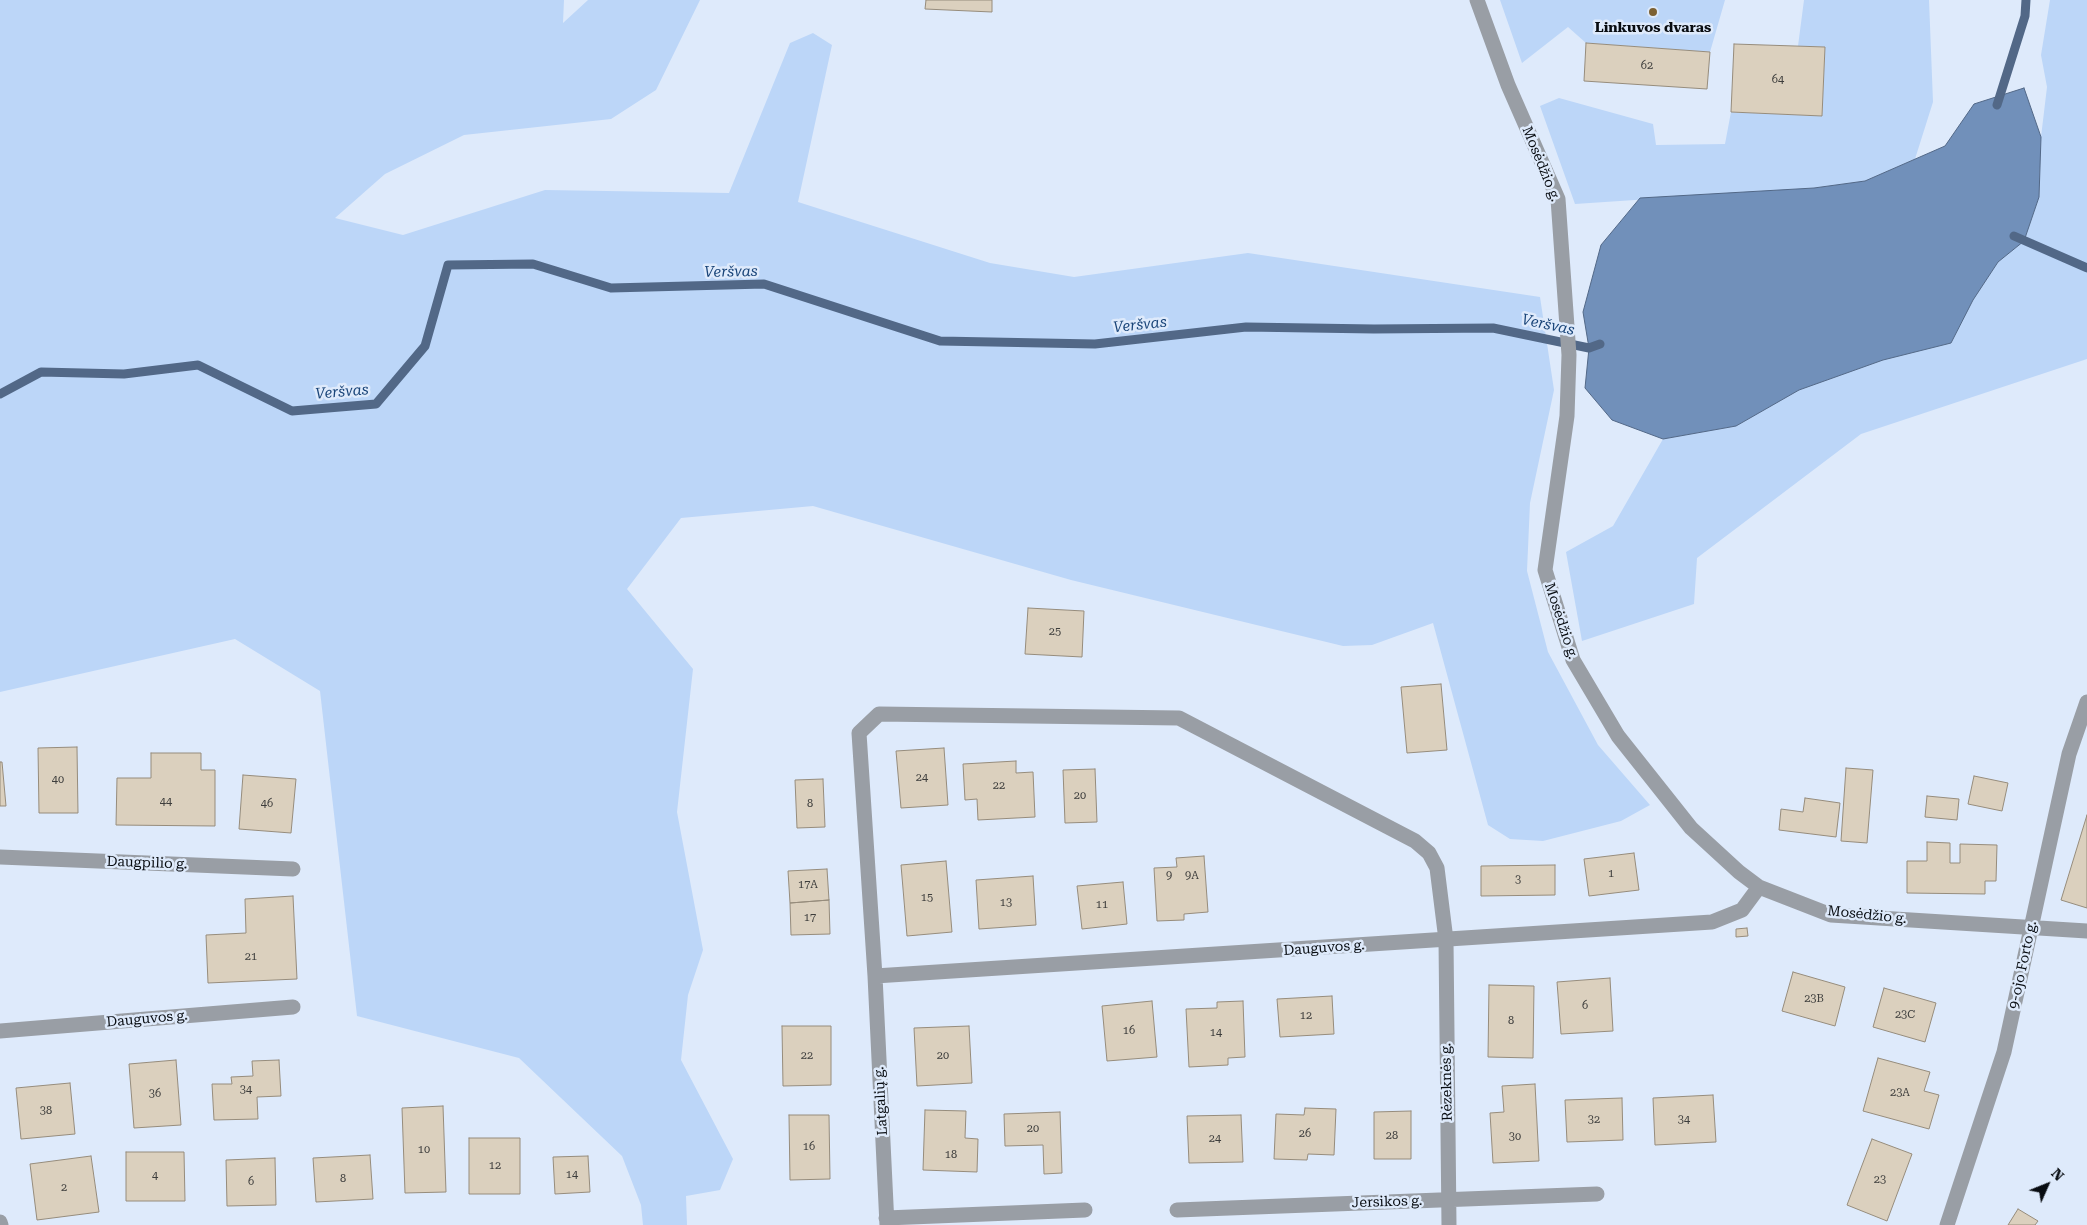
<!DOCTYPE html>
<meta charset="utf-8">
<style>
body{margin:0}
#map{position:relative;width:2087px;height:1225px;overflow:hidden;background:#deeafb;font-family:"Roboto Serif",serif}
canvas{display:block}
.north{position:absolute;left:2022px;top:1160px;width:50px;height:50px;-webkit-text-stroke:4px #deeafb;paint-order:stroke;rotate:46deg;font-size:14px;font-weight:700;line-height:20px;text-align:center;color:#080c11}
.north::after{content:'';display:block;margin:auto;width:18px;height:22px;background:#080c11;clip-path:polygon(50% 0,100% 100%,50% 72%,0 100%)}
</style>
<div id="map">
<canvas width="2087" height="1225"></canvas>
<div class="north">N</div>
</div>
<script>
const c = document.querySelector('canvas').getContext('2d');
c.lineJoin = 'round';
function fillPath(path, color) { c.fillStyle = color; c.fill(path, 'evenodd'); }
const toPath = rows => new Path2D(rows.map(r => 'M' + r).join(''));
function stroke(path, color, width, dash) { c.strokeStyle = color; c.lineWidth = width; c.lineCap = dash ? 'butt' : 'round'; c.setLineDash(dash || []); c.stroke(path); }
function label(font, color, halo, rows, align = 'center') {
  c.font = font + ' "Roboto Serif",serif'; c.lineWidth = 5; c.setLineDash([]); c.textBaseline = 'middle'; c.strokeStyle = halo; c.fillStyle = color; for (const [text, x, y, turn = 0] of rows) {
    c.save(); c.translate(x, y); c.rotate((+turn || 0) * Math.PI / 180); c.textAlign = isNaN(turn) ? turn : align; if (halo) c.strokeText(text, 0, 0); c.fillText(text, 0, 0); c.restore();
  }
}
const green = toPath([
 [0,0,564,0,563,23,588,0,700,0,656,90,611,119,464,135,385,174,335,218,403,235,545,190,729,193,790,43,813,33,832,45,798,202,990,263,1074,277,1248,253,1540,297,1554,390,1530,503,1527,571,1548,652,1598,745,1650,805,1621,821,1543,841,1510,839,1488,825,1433,623,1372,645,1343,646,1071,580,813,506,681,518,627,589,693,669,677,812,703,950,688,995,681,1060,733,1159,720,1190,686,1196,687,1225,643,1225,641,1205,622,1156,519,1058,357,1016,320,691,235,639,0,692],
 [1500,0,1725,0,1710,52,1586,43,1568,27,1522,63],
 [1804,0,1929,0,1933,102,1915,159,1865,181,1814,188,1575,204,1540,106,1559,98,1653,124,1656,145,1725,144,1731,112,1822,116,1825,47,1798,46],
 [2050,0,2087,0,2087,359,1861,434,1697,558,1694,604,1582,641,1566,552,1613,526,1663,439,1736,426,1799,390,1883,360,1951,343,1973,300,1998,262,2024,241,2039,197,2041,137,2047,87,2041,55]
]);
const water = toPath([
 [2024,88,2041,137,2039,197,2024,241,1998,262,1973,300,1951,343,1883,360,1799,390,1736,426,1663,439,1612,420,1585,388,1589,348,1583,312,1601,245,1640,198,1814,188,1865,181,1945,146,1974,104,2024,88]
]);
const stream = toPath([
 [1997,105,2025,16,2026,0],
 [2014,236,2087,268],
 [0,394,41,372,124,374,198,365,292,411,376,404,425,346,448,265,533,264,611,288,764,284,940,341,1095,344,1246,327,1374,329,1493,328,1589,348,1600,344]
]);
const building = toPath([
 [926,0,992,0,992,12,925,9,926,0],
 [1586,43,1710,52,1707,89,1584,81,1586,43],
 [1734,44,1825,47,1822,116,1731,112,1734,44],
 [1028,608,1084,611,1082,657,1025,654,1028,608],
 [1441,684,1447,750,1407,753,1401,687,1441,684],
 [77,747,78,813,39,813,38,748,77,747],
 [944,748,948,805,901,808,896,751,944,748],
 [151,753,201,753,201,770,215,770,215,826,116,825,117,778,151,778,151,753],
 [1016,761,1016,773,1033,772,1035,817,978,820,977,799,965,800,963,764,1016,761],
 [0,762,2,762,6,806,0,806,0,762],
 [1846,768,1873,770,1867,843,1841,841,1846,768],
 [1095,769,1097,822,1065,823,1063,770,1095,769],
 [243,775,296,779,291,833,239,829,243,775],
 [1974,776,2008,783,2002,811,1968,804,1974,776],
 [823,779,825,827,797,828,795,780,823,779],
 [1927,796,1959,799,1957,820,1925,817,1927,796],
 [1805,798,1840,803,1836,837,1779,830,1781,809,1803,812,1805,798],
 [2087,815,2087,908,2061,900,2087,815],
 [1927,842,1950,843,1950,863,1960,863,1960,844,1997,845,1996,881,1985,881,1985,894,1907,893,1907,861,1927,861,1927,842],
 [1634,853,1639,890,1589,896,1584,859,1634,853],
 [1204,856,1208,912,1184,914,1184,920,1157,921,1154,868,1177,867,1176,858,1204,856],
 [946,861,952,932,907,936,901,865,946,861],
 [1555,865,1555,895,1481,896,1481,866,1555,865],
 [827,869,829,900,790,903,788,871,827,869],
 [1033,876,1036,925,979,929,976,880,1033,876],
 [1123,882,1127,924,1082,929,1077,886,1123,882],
 [293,896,297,979,208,983,206,935,246,933,245,899,293,896],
 [829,900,830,934,791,935,790,903,829,900],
 [1747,928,1748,936,1736,937,1736,929,1747,928],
 [1793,972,1845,987,1835,1026,1782,1011,1793,972],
 [1610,978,1613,1031,1561,1034,1557,982,1610,978],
 [1489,985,1534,986,1533,1058,1488,1057,1489,985],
 [1884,988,1936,1003,1925,1042,1873,1027,1884,988],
 [1332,996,1334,1034,1280,1037,1277,999,1332,996],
 [1152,1001,1157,1057,1107,1061,1102,1006,1152,1001],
 [1243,1001,1245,1057,1228,1058,1228,1065,1189,1067,1186,1009,1217,1008,1217,1002,1243,1001],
 [782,1026,831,1026,831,1085,783,1086,782,1026],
 [969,1026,972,1083,917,1086,914,1028,969,1026],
 [1878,1058,1930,1072,1924,1091,1939,1095,1929,1129,1863,1111,1878,1058],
 [176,1060,181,1125,134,1128,129,1064,176,1060],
 [279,1060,281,1096,257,1097,258,1119,214,1120,212,1084,232,1084,231,1077,253,1076,252,1061,279,1060],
 [70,1083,75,1134,21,1139,16,1088,70,1083],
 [1535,1084,1539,1161,1493,1163,1490,1113,1504,1112,1502,1086,1535,1084],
 [1713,1095,1716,1142,1655,1145,1653,1098,1713,1095],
 [1622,1098,1623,1140,1567,1142,1565,1100,1622,1098],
 [443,1106,446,1192,405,1193,402,1108,443,1106],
 [1305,1108,1336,1109,1334,1155,1308,1154,1307,1160,1274,1159,1276,1114,1304,1115,1305,1108],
 [925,1110,966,1111,965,1138,978,1139,977,1172,923,1170,925,1110],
 [1411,1111,1411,1159,1374,1159,1374,1112,1411,1111],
 [1060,1112,1062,1173,1044,1174,1043,1145,1005,1146,1004,1114,1060,1112],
 [789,1115,829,1115,830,1179,790,1180,789,1115],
 [1241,1115,1243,1162,1189,1163,1187,1116,1241,1115],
 [469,1138,520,1138,520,1194,469,1194,469,1138],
 [1872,1139,1912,1154,1887,1221,1847,1205,1872,1139],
 [126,1152,184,1152,185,1201,126,1201,126,1152],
 [370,1155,373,1199,316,1202,313,1158,370,1155],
 [91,1156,99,1212,37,1220,30,1164,91,1156],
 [588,1156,590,1192,555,1194,553,1157,588,1156],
 [275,1158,276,1205,227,1206,226,1160,275,1158],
 [2018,1209,2038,1221,2035,1225,2008,1225,2018,1209]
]);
const minor = toPath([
 [1477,0,1508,85,1558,199,1569,355,1567,416,1545,570,1573,660,1618,736,1691,828,1739,872,1759,887,1831,915,2087,931],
 [0,857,293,869],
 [875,976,1712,922,1742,910,1759,887],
 [0,1031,293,1007],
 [1177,1210,1597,1194],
 [886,1218,1085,1210],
 [0,1222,1,1225],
 [887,1225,875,976,859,733,879,714,1179,718,1415,841,1429,853,1437,868,1446,940,1449,1225],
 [1947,1225,2004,1052,2069,754,2087,702]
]);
const markers = [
 [1653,12,5,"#7c6133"]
];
const numberNames = [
 ["62",1647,66],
 ["64",1778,80],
 ["25",1055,632],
 ["24",922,778],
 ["40",58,780],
 ["22",999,786],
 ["20",1080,796],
 ["44",166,802],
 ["46",267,804],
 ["8",810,804],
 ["1",1611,874],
 ["9",1169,876],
 ["9A",1192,876],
 ["3",1518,880],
 ["17A",808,885],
 ["15",927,898],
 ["13",1006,903],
 ["11",1102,905],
 ["17",810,918],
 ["21",251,957],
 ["23B",1814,999],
 ["6",1585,1006],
 ["23C",1905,1015],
 ["12",1306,1016],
 ["8",1511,1021],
 ["16",1129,1031],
 ["14",1216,1033],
 ["22",807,1056],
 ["20",943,1056],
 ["34",246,1090],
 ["23A",1900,1093],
 ["36",155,1094],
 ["38",46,1111],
 ["32",1594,1120],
 ["34",1684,1120],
 ["20",1033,1129],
 ["26",1305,1134],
 ["28",1392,1136],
 ["30",1515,1137],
 ["24",1215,1139],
 ["16",809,1147],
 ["10",424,1150],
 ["18",951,1155],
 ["12",495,1166],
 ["14",572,1175],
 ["4",155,1176],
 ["8",343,1179],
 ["23",1880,1180],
 ["6",251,1182],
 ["2",64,1188]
];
const poiNames = [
 ["Linkuvos dvaras",1653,28]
];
const streetNames = [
 ["Mosėdžio g.",1541,164,68],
 ["Mosėdžio g.",1561,621,72],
 ["Daugpilio g.",147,863,2],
 ["Mosėdžio g.",1867,915,6],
 ["Dauguvos g.",1324,948,-4],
 ["9-ojo Forto g.",2023,965,-78],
 ["Dauguvos g.",147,1019,-5],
 ["Rėzeknės g.",1447,1082,-91],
 ["Latgalių g.",881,1101,-93],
 ["Jersikos g.",1387,1202,-2]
];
const waterNames = [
 ["Veršvas",731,272,-1],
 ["Veršvas",1140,325,-6],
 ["Veršvas",1548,325,12],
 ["Veršvas",342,392,-5]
];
fillPath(green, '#bcd6f8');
fillPath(water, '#7190ba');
stroke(water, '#526887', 1);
stroke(stream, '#526887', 9);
fillPath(building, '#dbd0be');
stroke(building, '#968c7c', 1);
stroke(minor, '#999ea5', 15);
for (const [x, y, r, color] of markers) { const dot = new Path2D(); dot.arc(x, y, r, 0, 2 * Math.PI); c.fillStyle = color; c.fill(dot); stroke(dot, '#deeafb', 2); }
label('11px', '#3d3d3c', null, numberNames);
label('bold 14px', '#080c11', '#deeafb', poiNames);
label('14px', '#080c11', '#deeafb', streetNames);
label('italic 15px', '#1a4579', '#deeafb', waterNames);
</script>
